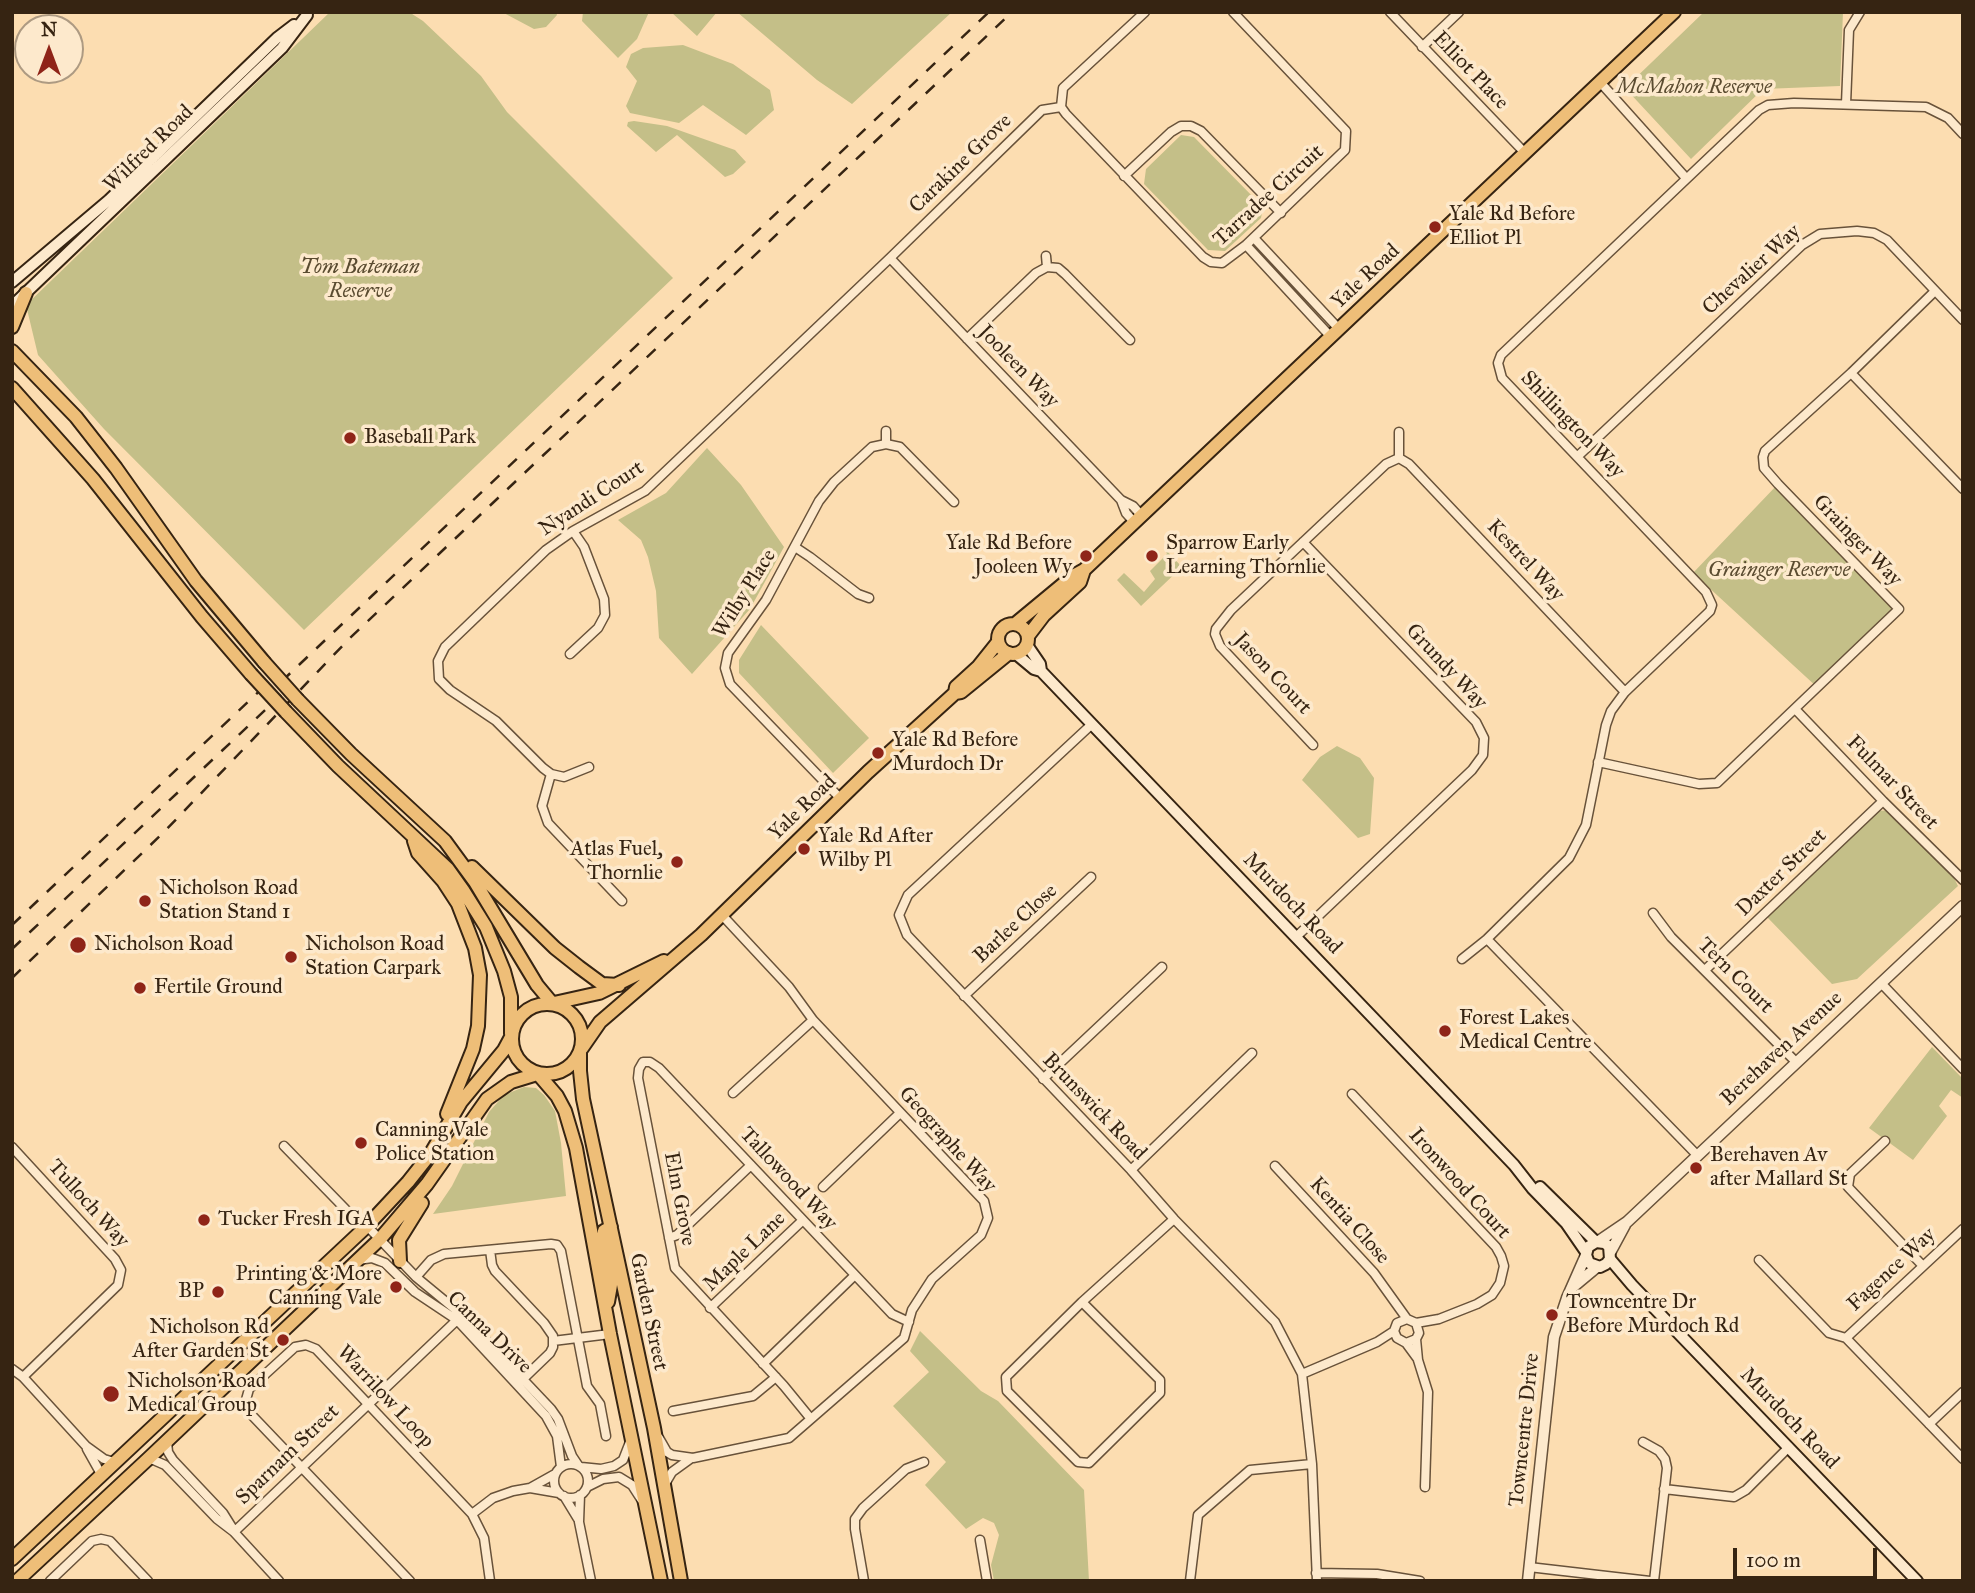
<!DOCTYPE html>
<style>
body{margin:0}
#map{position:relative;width:1975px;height:1593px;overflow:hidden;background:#fcddb1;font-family:"IM FELL Great Primer",serif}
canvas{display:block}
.frame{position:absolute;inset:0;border:14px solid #362412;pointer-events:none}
.north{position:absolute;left:14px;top:14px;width:70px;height:70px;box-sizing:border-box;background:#fde9cc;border:2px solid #ad9a82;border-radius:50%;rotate:0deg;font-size:19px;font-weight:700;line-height:28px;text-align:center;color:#362412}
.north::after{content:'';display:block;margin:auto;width:24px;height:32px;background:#8f2418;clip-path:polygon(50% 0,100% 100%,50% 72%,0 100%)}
.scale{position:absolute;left:1733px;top:1548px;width:144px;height:32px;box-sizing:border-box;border:4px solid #362412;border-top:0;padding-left:9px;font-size:21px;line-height:24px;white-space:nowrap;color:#362412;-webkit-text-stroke:5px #fde9cc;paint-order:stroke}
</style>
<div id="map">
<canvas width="1975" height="1593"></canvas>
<div class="frame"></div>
<div class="north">N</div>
<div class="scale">100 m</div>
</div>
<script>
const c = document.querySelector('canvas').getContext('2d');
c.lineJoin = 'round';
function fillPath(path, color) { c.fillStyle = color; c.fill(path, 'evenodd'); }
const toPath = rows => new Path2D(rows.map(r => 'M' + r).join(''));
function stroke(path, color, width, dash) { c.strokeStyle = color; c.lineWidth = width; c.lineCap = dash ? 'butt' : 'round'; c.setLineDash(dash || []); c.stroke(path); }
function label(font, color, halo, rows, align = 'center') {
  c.font = font + ' "IM FELL Great Primer",serif'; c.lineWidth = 7; c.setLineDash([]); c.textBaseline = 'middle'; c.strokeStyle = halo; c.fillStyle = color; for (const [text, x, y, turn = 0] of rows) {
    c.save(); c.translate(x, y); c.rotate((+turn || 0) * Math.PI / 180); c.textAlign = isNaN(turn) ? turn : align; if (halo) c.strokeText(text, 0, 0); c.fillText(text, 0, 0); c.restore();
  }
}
const green = toPath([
 [330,12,409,12,423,21,481,76,507,112,673,278,304,630,104,429,38,355,26,305],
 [502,12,556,12,557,15,546,27,534,29],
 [583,12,649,12,637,39,618,58,582,21],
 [671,12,717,12,697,36],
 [737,12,952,12,852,104,817,80],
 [1704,12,1843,12,1840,86,1763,89,1691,159,1625,88],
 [683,45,733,64,770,90,774,110,746,135,703,105,679,123,630,113,626,106,637,81,626,67,631,54,643,48],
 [634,121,667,126,735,150,746,162,733,174,725,177,677,135,656,152,627,126,628,122],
 [1181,135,1194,137,1263,207,1261,218,1225,251,1208,250,1144,184,1146,169],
 [707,448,741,485,784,547,750,609,692,674,659,638,656,591,648,557,641,540,618,520,666,493],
 [1778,484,1899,609,1818,688,1693,573],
 [1165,549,1182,567,1141,606,1117,580,1124,573,1144,592,1155,579,1150,571,1167,554],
 [761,625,869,738,833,773,739,673,739,660],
 [1337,746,1360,758,1374,778,1370,834,1358,838,1302,780,1320,757],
 [1892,810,1953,876,1958,886,1857,979,1832,984,1767,917,1878,811],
 [1932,1047,1963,1079,1963,1098,1951,1090,1939,1106,1947,1116,1913,1160,1869,1128],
 [524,1087,536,1088,544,1095,555,1111,561,1143,566,1196,433,1214,452,1186,489,1112,504,1095],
 [920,1331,981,1391,998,1401,1084,1490,1089,1581,994,1581,991,1565,999,1535,994,1523,983,1518,966,1529,925,1485,946,1462,893,1406,929,1372,910,1351]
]);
const minor = toPath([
 [1145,12,1063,88,1061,107,1066,114,1203,257,1211,262,1222,263,1246,245,1345,150,1346,131,1233,12],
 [1390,12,1525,153],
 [1422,47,1459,12],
 [1600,82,1686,178],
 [1846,104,1849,30,1860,12],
 [1124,176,1171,132,1181,126,1191,126,1201,131,1281,213],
 [1254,238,1339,329],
 [1246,245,1331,337],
 [1046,256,1047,267],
 [890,258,1121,500,1133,506,1141,515],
 [967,339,1036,273,1047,267,1058,268,1065,274,1130,340],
 [1851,373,1963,489],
 [886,431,886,444],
 [1578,456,1802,245,1820,234,1857,231,1874,233,1887,240,1963,320],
 [1399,458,1399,432],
 [1121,500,1126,513,1134,522],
 [795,547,810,557,858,594,869,598],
 [570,654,598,628,605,615,604,599,584,547,573,531],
 [1796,710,1883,801,1963,880],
 [1091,725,908,895,899,915,907,935,1131,1170,1174,1219,1275,1322,1302,1374,1312,1464,1317,1581],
 [1313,745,1220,646,1215,634,1216,629,1231,610,1386,464,1399,458,1409,464,1625,692],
 [1598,762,1699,784,1717,783,1899,609,1778,484,1764,468,1763,457,1765,451,1851,373,1935,291],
 [589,767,564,777,551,774,543,768,496,721,450,690,439,679,438,661,445,647,546,550,573,531,645,491,890,258,1042,110,1061,107],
 [551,774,542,806,548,823,622,901],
 [840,798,730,684,725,668,728,653,766,600,819,501,834,482,872,447,886,444,900,447,954,502],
 [1653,913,1671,937,1796,1062],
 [1296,937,1472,770,1483,755,1484,738,1476,722,1303,542],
 [1487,939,1697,1155],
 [1462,959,1487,939,1569,858,1586,825,1606,725,1611,711,1625,692,1710,611,1712,605,1706,592,1502,378,1498,363,1501,355,1759,110,1768,105,1794,103,1926,107,1948,118,1963,134],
 [1705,970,1883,801],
 [1881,983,1963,1069],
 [964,996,1091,877],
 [1043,1079,1162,967],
 [733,1093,813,1020],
 [1352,1094,1496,1247,1501,1256,1504,1266,1500,1283,1492,1295,1477,1304,1439,1319,1416,1323],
 [1885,1141,1850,1174,1848,1187,1923,1266],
 [284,1146,356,1220,367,1226,416,1277,462,1315,551,1409,558,1419,572,1456,578,1465],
 [12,1147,115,1259,121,1270,118,1285,23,1377],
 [1275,1166,1374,1273,1407,1319],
 [1131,1170,1252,1053],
 [823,1187,900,1113],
 [669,1238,677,1235,751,1165],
 [490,1250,492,1265,495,1271,544,1323,553,1336,553,1347,550,1353,523,1379],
 [358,1260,372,1258,385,1263,415,1292,457,1320,546,1416,557,1436,561,1467],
 [1759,1260,1829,1333,1846,1338,1963,1459],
 [416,1277,431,1260,444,1254,551,1244,557,1245,561,1251,587,1386,600,1404,606,1436],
 [1082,1302,1160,1380,1160,1393,1089,1463,1078,1462,1007,1391,1006,1377,1082,1302,1174,1219],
 [710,1308,803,1220],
 [1846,1338,1963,1229],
 [1416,1339,1418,1360,1428,1392,1425,1487],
 [553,1341,610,1334],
 [1406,1343,1416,1339,1419,1333,1416,1323,1407,1319,1397,1323,1394,1331,1397,1338,1406,1343,1417,1358],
 [763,1364,855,1275],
 [12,1369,23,1377,86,1446,104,1459,114,1462],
 [1302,1374,1377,1342,1394,1331],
 [673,1411,753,1396,776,1377],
 [811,1419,784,1386,675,1268,638,1078,639,1069,643,1062,650,1062,659,1068,892,1314,909,1322],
 [1929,1424,1963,1392],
 [659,1438,667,1452,672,1455,693,1458,789,1438,904,1338,912,1310,932,1279,981,1235,988,1218,984,1201,813,1020,789,987,721,914],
 [167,1441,168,1452,173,1460,223,1513,233,1529],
 [1643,1442,1659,1451,1665,1459,1667,1468,1654,1581],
 [87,1449,101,1474],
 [149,1458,165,1465,217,1519,234,1532,279,1581],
 '554 1481a17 17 0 1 1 34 0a17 17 0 1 1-34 0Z',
 [581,1467,601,1469,614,1466,623,1460,630,1442],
 [665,1484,672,1472,690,1459],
 [587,1487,603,1479,619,1477,632,1485,641,1499],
 [530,1488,555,1474],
 [1664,1489,1734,1497,1746,1490,1789,1447],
 [580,1495,579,1522,591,1581],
 [564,1496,578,1519],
 [472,1514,493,1498,513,1491,530,1488,559,1493],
 [234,1532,457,1320],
 [980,1540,987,1581],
 [1529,1567,1650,1581],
 [1316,1573,1377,1574,1420,1581],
 [50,1581,92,1541,101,1539,110,1541,148,1581],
 [410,1581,244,1407,249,1389,295,1347,306,1345,316,1349,472,1514,484,1538,490,1581],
 [864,1581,855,1529,855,1519,863,1508,906,1469,924,1462],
 [1190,1581,1198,1515,1250,1470,1312,1464]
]);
const tertiary = toPath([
 [1599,1241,1627,1222,1963,906],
 [1611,1251,1625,1225],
 [1573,1287,1597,1267],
 [1528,1581,1554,1337,1567,1298,1586,1255]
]);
const secondary = toPath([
 [12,282,109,200,277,38,294,25],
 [12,306,282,48,307,15],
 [1027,645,1040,664,1041,671,1514,1165,1532,1188,1566,1223,1586,1252],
 [1016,654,1034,669,1041,671],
 [1540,1187,1596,1242,1604,1243,1609,1246,1610,1259,1606,1264,1600,1267,1589,1263,1586,1255,1588,1247,1596,1242],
 [1610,1259,1632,1285,1917,1581]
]);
const primary = toPath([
 [12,327,26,293],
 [12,351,76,417,116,468,196,581,264,662],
 [12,388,93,479,202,617,251,674],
 '998 639a15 15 0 1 1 30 0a15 15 0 1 1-30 0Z',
 [1015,624,1073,576,1084,570,1674,12],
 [1028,636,1044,615,1080,582,1084,570],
 [955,693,956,687,978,667,998,642],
 [298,700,351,754,445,841,475,882,537,985,552,1003],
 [286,712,338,766,448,869,463,890,486,927,504,971,511,997,511,1034],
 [414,841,418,853,443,881,458,904,475,948,480,975,478,1026,473,1049,447,1114],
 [472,867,555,948,579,967,602,984,619,985],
 [554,1003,599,993,664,961],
 '512 1039a35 35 0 1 1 70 0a35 35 0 1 1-70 0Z',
 [582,1048,600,1022,701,935,868,772,955,693,961,692,1009,653],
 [580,1051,580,1071,583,1099,654,1428,681,1581],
 [539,1075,557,1096,565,1111,576,1148,610,1334,661,1581],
 [400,1261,399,1240,422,1203],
 [608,1302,611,1285,603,1239,604,1231,611,1227],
 [12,1559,367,1226,408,1182,431,1153,461,1102,504,1050,511,1037],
 [17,1581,149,1458,380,1239,427,1184,487,1099,511,1082,537,1074]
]);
const rail = toPath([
 [264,698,989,12],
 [12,925,268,683],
 [12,949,281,695],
 [12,978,163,833,350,638,1012,12]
]);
const primaryBridge = toPath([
 [264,662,298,700],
 [251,674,286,712]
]);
const markers = [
 [1435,227,7,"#8f2418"],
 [350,438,7,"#8f2418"],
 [1086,556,7,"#8f2418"],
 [1152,556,7,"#8f2418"],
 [878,753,7,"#8f2418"],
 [804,849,7,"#8f2418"],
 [677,862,7,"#8f2418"],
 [145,901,7,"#8f2418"],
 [78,945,9,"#8f2418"],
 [291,957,7,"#8f2418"],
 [140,988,7,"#8f2418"],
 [1445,1031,7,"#8f2418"],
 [361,1143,7,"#8f2418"],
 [1696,1168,7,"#8f2418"],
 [204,1220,7,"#8f2418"],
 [396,1287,7,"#8f2418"],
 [218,1292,7,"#8f2418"],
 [1552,1315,7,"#8f2418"],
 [283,1340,7,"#8f2418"],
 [111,1394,9,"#8f2418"]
];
const streetNames = [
 ["Elliot Place",1470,71,46],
 ["Wilfred Road",149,149,-44],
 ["Carakine Grove",961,164,-44],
 ["Tarradee Circuit",1269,196,-42],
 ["Chevalier Way",1752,270,-42],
 ["Yale Road",1366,277,-43],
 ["Jooleen Way",1018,367,46],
 ["Shillington Way",1572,425,46],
 ["Nyandi Court",592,499,-33],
 ["Grainger Way",1857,541,46],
 ["Kestrel Way",1525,561,47],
 ["Wilby Place",745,594,-58],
 ["Grundy Way",1446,667,47],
 ["Jason Court",1272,674,47],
 ["Fulmar Street",1892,783,46],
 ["Yale Road",803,808,-44],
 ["Daxter Street",1782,873,-44],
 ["Murdoch Road",1292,904,46],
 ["Barlee Close",1016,924,-43],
 ["Tern Court",1735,976,45],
 ["Berehaven Avenue",1782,1049,-43],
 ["Brunswick Road",1094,1107,46],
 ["Geographe Way",947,1140,48],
 ["Tallowood Way",788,1179,47],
 ["Ironwood Court",1459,1184,48],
 ["Elm Grove",679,1199,79],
 ["Tulloch Way",88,1204,48],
 ["Kentia Close",1349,1221,48],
 ["Maple Lane",745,1252,-44],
 ["Fagence Way",1892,1270,-43],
 ["Garden Street",648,1312,78],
 ["Canna Drive",489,1333,44],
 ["Warrilow Loop",385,1397,47],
 ["Murdoch Road",1789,1419,46],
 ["Towncentre Drive",1525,1430,-84],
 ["Sparnam Street",288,1455,-44]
];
const parkNames = [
 ["McMahon Reserve",1694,88],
 ["Tom Bateman",360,268],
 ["Reserve",360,292],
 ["Grainger Reserve",1779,571]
];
const poiNames = [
 ["Yale Rd Before",1449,215],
 ["Elliot Pl",1449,239],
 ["Baseball Park",364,438],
 ["Yale Rd Before",1072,544,"right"],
 ["Jooleen Wy",1072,568,"right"],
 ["Sparrow Early",1166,544],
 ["Learning Thornlie",1166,568],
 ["Yale Rd Before",892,741],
 ["Murdoch Dr",892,765],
 ["Yale Rd After",818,837],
 ["Wilby Pl",818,861],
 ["Atlas Fuel,",663,850,"right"],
 ["Thornlie",663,874,"right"],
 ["Nicholson Road",159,889],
 ["Station Stand 1",159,913],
 ["Nicholson Road",94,945],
 ["Nicholson Road",305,945],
 ["Station Carpark",305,969],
 ["Fertile Ground",154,988],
 ["Forest Lakes",1459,1019],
 ["Medical Centre",1459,1043],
 ["Canning Vale",375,1131],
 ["Police Station",375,1155],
 ["Berehaven Av",1710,1156],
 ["after Mallard St",1710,1180],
 ["Tucker Fresh IGA",218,1220],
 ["Printing & More",382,1275,"right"],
 ["Canning Vale",382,1299,"right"],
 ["BP",204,1292,"right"],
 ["Towncentre Dr",1566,1303],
 ["Before Murdoch Rd",1566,1327],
 ["Nicholson Rd",269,1328,"right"],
 ["After Garden St",269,1352,"right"],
 ["Nicholson Road",127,1382],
 ["Medical Group",127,1406]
];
fillPath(green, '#c4bf88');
stroke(minor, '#68523a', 11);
stroke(tertiary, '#68523a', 13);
stroke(secondary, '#362412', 14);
stroke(primary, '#362412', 16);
stroke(minor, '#fde9cc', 8);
stroke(tertiary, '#fde9cc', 10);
stroke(secondary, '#fde9cc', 10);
stroke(primary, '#eebe78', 12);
stroke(rail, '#362412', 2.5, [12, 12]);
stroke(primaryBridge, '#362412', 16, []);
stroke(primaryBridge, '#eebe78', 12);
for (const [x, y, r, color] of markers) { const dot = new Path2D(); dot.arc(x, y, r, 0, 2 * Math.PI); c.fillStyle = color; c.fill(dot); stroke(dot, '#fde9cc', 2.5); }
label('21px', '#362412', '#fde9cc', streetNames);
label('italic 21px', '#5a4b30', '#fde9cc', parkNames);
label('21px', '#362412', '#fde9cc', poiNames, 'left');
</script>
